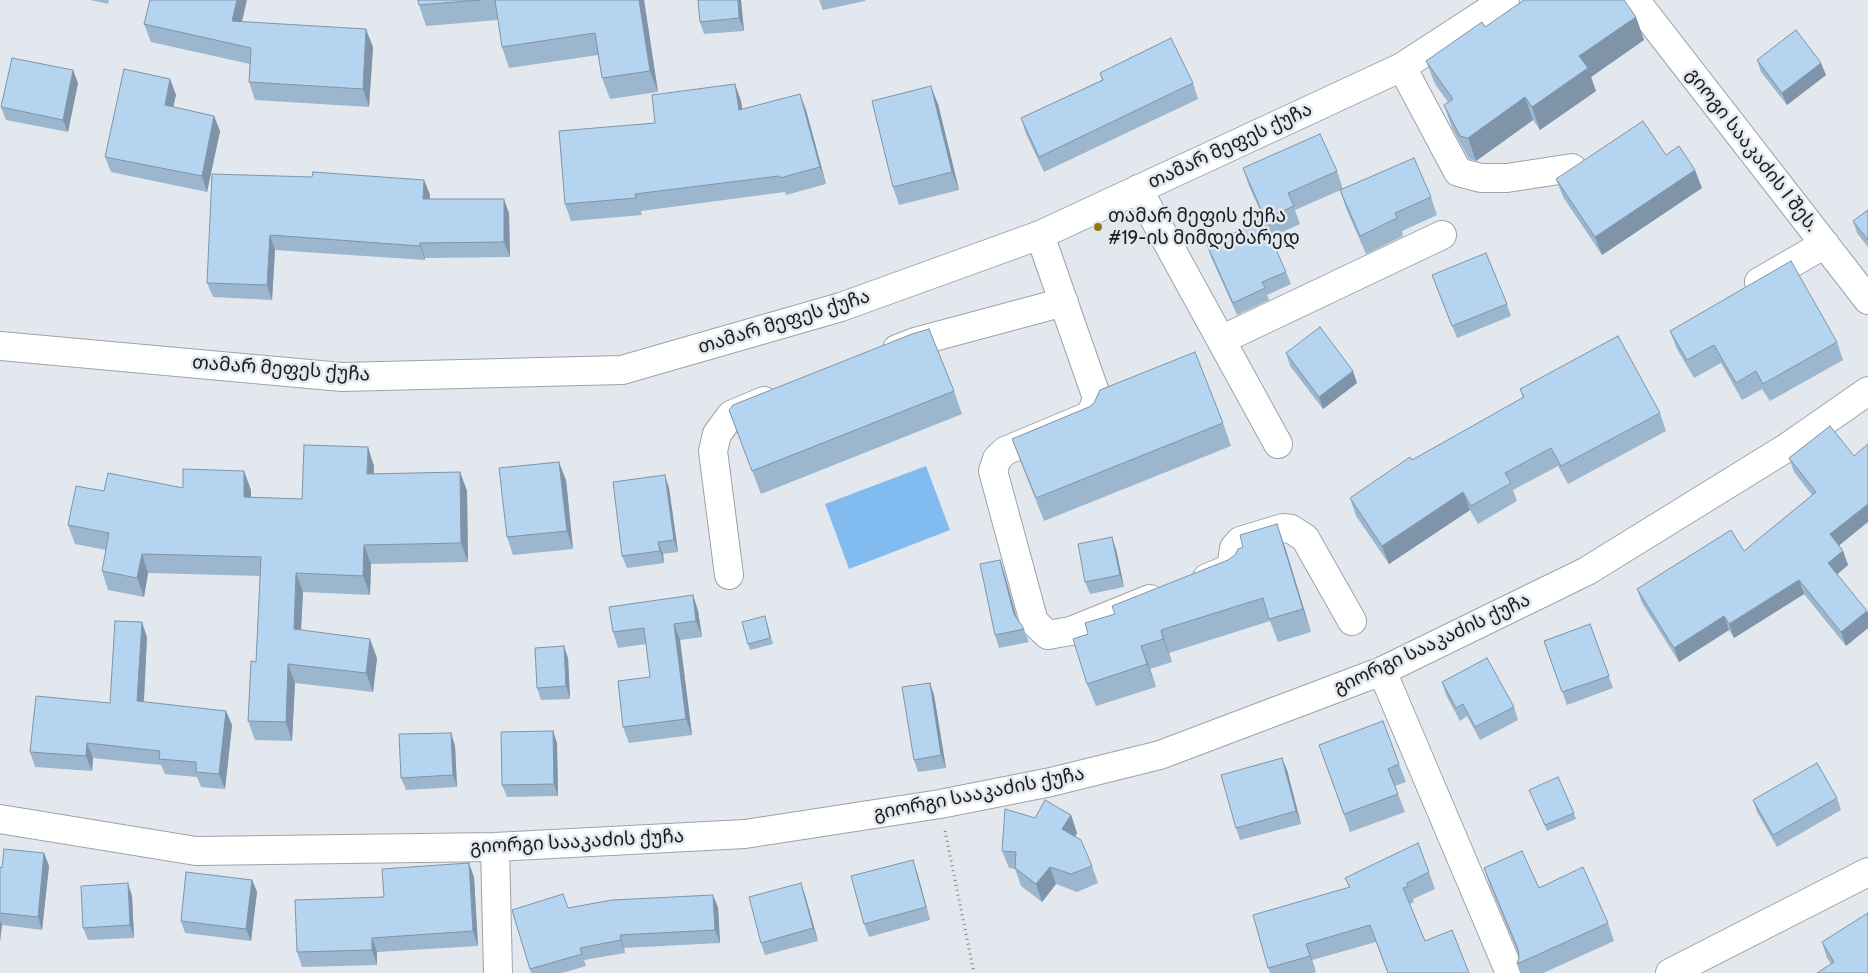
<!DOCTYPE html>
<meta charset="utf-8">
<style>
body{margin:0}
canvas{display:block;background:#e2e8ed}
</style>
<canvas width="1868" height="973"></canvas>
<script>
const c = document.querySelector('canvas').getContext('2d');
c.lineJoin = 'round';
function fillPath(path, color) { c.fillStyle = color; c.fill(path, 'evenodd'); }
const toPath = rows => new Path2D(rows.map(r => 'M' + r).join(''));
function stroke(path, color, width, dash) { c.strokeStyle = color; c.lineWidth = width; c.lineCap = dash ? 'butt' : 'round'; c.setLineDash(dash || []); c.stroke(path); }
function label(font, color, halo, rows, align = 'center') {
  c.font = font + ' Cabin,"Noto Sans Georgian",sans-serif'; c.lineWidth = 5; c.setLineDash([]); c.textBaseline = 'middle'; c.strokeStyle = halo; c.fillStyle = color; for (const [text, x, y, turn = 0] of rows) {
    c.save(); c.translate(x, y); c.rotate((+turn || 0) * Math.PI / 180); c.textAlign = isNaN(turn) ? turn : align; if (halo) c.strokeText(text, 0, 0); c.fillText(text, 0, 0); c.restore();
  }
}
const green = toPath([
 [926,466,950,530,849,569,825,504]
]);
const path = toPath([
 [945,831,974,973]
]);
const minor = toPath([
 [1635,0,1868,300],
 [1402,67,1458,172,1481,178,1507,178,1572,168],
 [1138,189,1278,444],
 [1040,235,1097,398,1091,415,1005,451,997,459,993,471,1034,622,1048,635,1071,631,1150,599],
 [1759,282,1825,244],
 [1221,340,1442,235],
 [0,346,342,377,622,370,841,307,1040,235,1402,67,1505,0],
 [897,349,915,342,1064,302],
 [729,575,713,451,717,434,731,415,764,401],
 [1207,578,1231,568,1234,548,1240,541,1283,528,1291,529,1305,538,1352,621],
 [1382,671,1510,973],
 [0,819,196,851,495,847,745,834,940,804,1051,782,1160,755,1382,671,1587,571,1786,448,1868,391],
 [495,847,498,973],
 [1670,973,1868,872]
]);
const wall = toPath([
 [91,0,109,0,108,4],
 [418,0,644,0,658,92,610,99,602,78,598,55,509,68,502,47,498,20,426,26,419,5],
 [698,0,741,0,744,31,704,34,700,22],
 [819,0,865,0,865,1,823,10],
 [1636,17,1644,40,1591,77,1596,91,1540,130,1533,120,1476,161,1469,159,1452,128,1444,105,1448,102,1435,84,1426,61,1485,27],
 [242,22,373,47,369,107,255,100,249,82,250,64,151,42,144,24],
 [1757,60,1826,75,1787,105,1761,72],
 [1100,73,1193,83,1198,99,1044,172,1026,134,1021,118,1102,80],
 [170,79,176,95,173,107,214,116,220,131,207,192,111,172,105,157],
 [78,83,68,132,6,120,1,107],
 [735,84,741,101,742,109,806,110,826,184,786,195,785,192,641,211,642,215,571,221,565,204,655,123],
 [938,104,959,190,899,205,893,187],
 [1666,155,1702,188,1602,255,1563,197,1556,179],
 [1243,168,1337,171,1343,189,1295,210,1300,224,1272,237,1249,186],
 [312,177,424,180,430,195,430,199,509,213,510,257,425,258,425,260,275,250,272,300,213,297,207,283],
 [1340,190,1431,197,1437,215,1402,231,1403,236,1366,254,1346,208],
 [1868,210,1868,247,1857,233,1853,221],
 [1207,245,1286,272,1291,284,1267,295,1269,300,1237,315,1211,257],
 [1432,275,1507,304,1511,316,1457,338],
 [1670,331,1837,342,1843,360,1770,401,1762,389,1742,400,1721,363,1694,378,1677,349],
 [1286,353,1357,383,1323,409,1290,366],
 [1520,389,1660,413,1666,431,1568,484,1558,466,1513,490,1517,501,1478,524,1470,510,1389,564,1356,516,1350,498,1412,460,1523,398],
 [954,391,962,414,761,494,729,410],
 [1089,407,1223,423,1231,446,1044,521,1012,439],
 [1830,426,1839,545,1843,551,1848,565,1837,574,1868,613,1868,628,1846,646,1804,594,1734,638,1729,630,1679,662,1642,603,1637,589,1744,551,1812,495,1794,472,1789,458],
 [374,466,374,474,460,472,467,491,468,562,371,564,370,595,303,592,301,630,377,658,373,692,295,683,292,741,255,740,248,721,256,662,260,576,148,573,144,597,108,590,102,571,106,550,75,544,68,525,104,491,183,488,251,490,251,497,302,499],
 [566,480,573,549,513,555,507,537],
 [669,488,678,552,663,554,664,563,627,568,622,556],
 [1285,547,1311,632,1278,642,1270,621,1169,653,1172,662,1150,669,1156,687,1096,706,1087,684,1088,634,1115,614],
 [1116,549,1124,587,1090,594,1085,582],
 [1000,560,1004,572,1016,617,1024,629,1029,642,999,648,995,635],
 [693,595,698,611,702,637,680,640,692,735,629,743,623,727,650,677,646,644,618,648,613,632],
 [767,622,773,644,750,650,748,644],
 [1590,624,1613,688,1567,705,1544,641],
 [147,637,144,702,226,711,232,725,225,789,201,787,197,777,165,774,161,765,93,758,92,771,35,767,30,752,110,703],
 [568,658,570,699,541,700,537,688],
 [1442,682,1514,707,1518,720,1480,740,1467,716,1460,721,1446,695],
 [934,695,946,768,918,772,914,760],
 [553,731,557,743,558,796,507,797,502,785],
 [451,733,455,746,457,787,406,790,401,778],
 [1319,745,1399,764,1406,782,1395,786,1405,812,1350,832],
 [1287,770,1301,824,1240,840,1236,828],
 [1529,790,1574,813,1576,819,1547,831],
 [1837,798,1841,810,1777,847,1757,812,1753,800],
 [1071,815,1077,833,1075,836,1092,866,1098,883,1077,892,1056,884,1042,902,1021,886,1015,869,1009,868,1002,851,1035,818],
 [44,853,49,866,42,930,2,925,0,941,0,867,2,868],
 [1484,868,1539,888,1608,923,1614,941,1543,973,1520,973,1517,964,1519,957,1518,953,1490,886],
 [917,872,930,920,869,937,864,924],
 [1429,872,1435,889,1413,899,1414,902,1410,904,1425,941,1469,973,1388,973,1376,942,1312,960,1316,972,1313,973,1270,973,1268,968,1349,887,1345,878],
 [474,877,478,946,377,952,377,965,302,967,297,952,384,897],
 [252,880,257,892,251,941,185,933,181,921],
 [805,895,818,941,765,955,761,943],
 [132,896,134,938,88,940,83,928],
 [718,907,720,943,624,948,625,953,584,960,586,966,562,973,531,973,512,910,568,908],
 [1822,942,1868,973,1831,964,1827,958]
]);
const shadedWall = toPath([
 [237,0,247,0,238,39,232,21],
 [639,0,644,0,658,92,650,71],
 [738,0,741,0,744,31,739,18],
 [1636,17,1644,40,1591,77,1596,91,1540,130,1532,107,1579,56],
 [366,29,373,47,369,107,363,89],
 [1821,63,1826,75,1787,105,1782,93],
 [73,70,78,83,68,132,63,120],
 [170,79,176,95,170,121,165,105],
 [735,84,741,101,745,127,739,110],
 [931,86,938,104,959,190,952,172],
 [800,94,806,110,826,184,820,167],
 [1525,97,1533,120,1476,161,1468,138],
 [214,116,220,131,207,192,202,176],
 [1695,170,1702,188,1602,255,1595,237],
 [424,180,430,195,429,214,423,199],
 [504,199,509,213,510,257,504,242],
 [270,235,275,250,272,300,267,285],
 [420,243,425,258,425,260,420,246],
 [1353,371,1357,383,1323,409,1319,397],
 [368,447,374,466,373,493,367,474],
 [559,462,566,480,573,549,567,531],
 [244,471,251,490,251,516,244,497],
 [460,472,467,491,468,562,461,543],
 [665,475,669,488,678,552,674,540],
 [1463,492,1470,510,1389,564,1382,546],
 [1868,504,1868,522,1836,548,1830,534],
 [1277,524,1285,547,1311,632,1303,609],
 [1112,537,1116,549,1124,587,1120,575],
 [658,542,663,554,664,563,660,551],
 [364,545,371,564,370,595,363,576],
 [1843,551,1848,565,1834,577,1828,563],
 [142,554,148,573,144,597,137,578],
 [1000,560,1004,572,1019,626,1014,614],
 [296,573,303,592,300,648,294,629],
 [1799,580,1804,594,1734,638,1729,624],
 [693,595,698,611,702,637,696,621],
 [1867,611,1868,613,1868,628,1846,646,1841,632],
 [1724,616,1729,630,1679,662,1674,648],
 [142,622,147,637,143,716,137,701],
 [674,624,680,640,692,735,686,719],
 [1161,630,1169,653,1172,662,1163,639],
 [370,639,377,658,373,692,366,673],
 [564,646,568,658,570,699,566,686],
 [1141,646,1150,669,1156,687,1147,664],
 [288,664,295,683,292,741,286,722],
 [930,683,934,695,946,768,941,755],
 [226,711,232,725,225,789,219,774],
 [553,731,557,743,558,796,554,784],
 [451,733,455,746,457,787,453,775],
 [87,743,93,758,92,771,86,756],
 [1282,758,1287,770,1301,824,1296,811],
 [1071,815,1077,833,1069,847,1062,829],
 [44,853,49,866,42,930,38,917],
 [913,860,917,872,930,920,926,907],
 [469,863,474,877,478,946,473,931],
 [1050,867,1056,884,1042,902,1036,884],
 [252,880,257,892,251,941,246,929],
 [128,883,132,896,134,938,130,925],
 [801,883,805,895,818,941,813,928],
 [713,895,718,907,720,943,715,930],
 [0,920,2,925,0,941],
 [620,935,624,948,625,953,621,940],
 [372,938,377,952,377,965,372,950],
 [1306,944,1312,960,1316,972,1310,956]
]);
const building = toPath([
 [150,0,237,0,232,21,366,29,363,89,249,82,251,48,144,24,150,0],
 [418,0,480,0,419,5,418,0],
 [495,0,639,0,650,71,602,78,595,33,502,47,495,0],
 [698,0,738,0,739,18,700,22,698,0],
 [1524,0,1624,0,1636,17,1579,56,1588,68,1532,107,1525,97,1468,138,1460,136,1444,105,1453,99,1426,61,1482,22,1485,27,1524,0],
 [1796,30,1821,63,1782,93,1757,60,1796,30],
 [1171,38,1193,83,1039,157,1021,118,1103,80,1100,73,1171,38],
 [12,58,73,70,63,120,1,107,12,58],
 [124,69,170,79,165,105,214,116,202,176,105,157,124,69],
 [735,84,739,110,800,94,820,167,780,178,779,176,635,194,636,198,565,204,559,131,655,123,652,95,735,84],
 [931,86,952,172,893,187,872,101,931,86],
 [1643,121,1666,155,1679,146,1695,170,1595,237,1556,179,1643,121],
 [1320,134,1337,171,1288,193,1294,206,1265,219,1243,168,1320,134],
 [1414,158,1431,197,1395,213,1397,218,1360,236,1340,190,1414,158],
 [313,172,424,180,423,199,504,199,504,242,420,243,420,246,270,235,267,285,207,283,212,174,312,177,313,172],
 [1868,210,1868,240,1853,221,1868,210],
 [1263,220,1286,272,1262,282,1265,288,1233,303,1207,245,1263,220],
 [1486,253,1507,304,1452,326,1432,275,1486,253],
 [1791,261,1837,342,1763,384,1756,371,1736,383,1714,345,1687,360,1670,331,1791,261],
 [1320,327,1353,371,1319,397,1286,353,1320,327],
 [929,329,954,391,752,471,729,410,733,405,912,334,929,329],
 [1618,336,1660,413,1561,466,1551,448,1505,473,1511,483,1471,506,1463,492,1382,546,1350,498,1410,457,1412,460,1524,397,1520,389,1618,336],
 [1195,352,1223,423,1036,498,1012,439,1089,407,1094,403,1100,390,1195,352],
 [1830,426,1854,456,1868,444,1868,504,1830,534,1843,551,1828,563,1867,611,1841,632,1799,580,1729,624,1724,616,1674,648,1637,589,1731,530,1744,551,1816,492,1789,458,1830,426],
 [304,445,368,447,367,474,460,472,461,543,364,545,363,576,296,573,294,629,370,639,366,673,288,664,286,722,248,721,251,661,256,662,261,557,142,554,137,578,102,571,109,533,68,525,76,486,104,491,108,473,183,488,183,469,244,471,244,497,302,499,304,445],
 [559,462,567,531,507,537,499,468,559,462],
 [665,475,674,540,658,542,660,551,622,556,613,482,665,475],
 [1277,524,1303,609,1269,619,1263,598,1161,630,1163,639,1141,646,1147,664,1087,684,1073,639,1088,634,1085,623,1115,614,1112,606,1228,560,1235,555,1238,549,1243,547,1240,535,1277,524],
 [1112,537,1120,575,1085,582,1078,544,1112,537],
 [1000,560,1014,614,1024,629,995,635,980,564,1000,560],
 [693,595,696,621,674,624,686,719,623,727,618,681,650,677,644,628,613,632,609,607,693,595],
 [765,616,770,638,748,644,742,622,765,616],
 [115,621,142,622,137,701,226,711,219,774,196,772,196,762,159,759,160,751,87,743,86,756,30,752,36,696,110,703,115,621],
 [1590,624,1609,676,1562,692,1544,641,1590,624],
 [564,646,566,686,537,688,535,648,564,646],
 [1487,658,1514,707,1475,727,1463,704,1456,708,1442,682,1487,658],
 [930,683,941,755,914,760,902,687,930,683],
 [1383,721,1399,764,1388,769,1398,794,1344,814,1319,745,1383,721],
 [553,731,554,784,502,785,501,732,553,731],
 [451,733,453,775,401,778,399,734,451,733],
 [1282,758,1296,811,1236,828,1221,775,1282,758],
 [1817,763,1837,798,1773,835,1753,800,1817,763],
 [1558,777,1574,813,1545,825,1529,790,1558,777],
 [1045,800,1071,815,1062,829,1081,840,1092,866,1071,874,1050,867,1036,884,1015,868,1016,852,1002,851,1005,809,1035,818,1045,800],
 [1418,843,1429,872,1407,883,1408,886,1403,888,1425,941,1452,930,1469,973,1388,973,1370,925,1306,944,1310,956,1268,968,1253,915,1350,887,1345,878,1418,843],
 [4,849,44,853,38,917,0,913,0,867,2,868,4,849],
 [1522,851,1539,888,1583,867,1608,923,1517,964,1519,957,1518,949,1484,868,1522,851],
 [913,860,926,907,864,924,851,876,913,860],
 [469,863,473,931,372,938,372,950,297,952,295,900,384,897,382,869,469,863],
 [186,872,252,880,246,929,181,921,186,872],
 [128,883,130,925,83,928,81,886,128,883],
 [801,883,813,928,761,943,749,897,801,883],
 [563,894,568,908,612,900,713,895,715,930,620,935,621,940,580,948,582,954,530,969,512,910,563,894],
 [1868,913,1868,973,1817,973,1834,962,1822,942,1868,913]
]);
const markers = [
 [1098,227,5,"#8e7b21"]
];
const streetNames = [
 ["თამარ მეფეს ქუჩა",1230,146,-25],
 ["გიოგი სააკაძის I შეს.",1752,150,52],
 ["თამარ მეფეს ქუჩა",784,322,-17],
 ["თამარ მეფეს ქუჩა",281,369,4],
 ["გიორგი სააკაძის ქუჩა",1432,644,-25],
 ["გიორგი სააკაძის ქუჩა",979,794,-11],
 ["გიორგი სააკაძის ქუჩა",577,842,-3]
];
const poiNames = [
 ["თამარ მეფის ქუჩა",1108,216],
 ["#19-ის მიმდებარედ",1108,238]
];
fillPath(green, '#82bbef');
stroke(minor, '#9da3a8', 30);
stroke(path, '#7d8185', 3, [1, 4]);
stroke(minor, '#fff', 28);
fillPath(wall, '#9cb6ce');
fillPath(shadedWall, '#7f94a8');
fillPath(building, '#b5d4f0');
stroke(building, '#7f94a8', 1);
for (const [x, y, r, color] of markers) { const dot = new Path2D(); dot.arc(x, y, r, 0, 2 * Math.PI); c.fillStyle = color; c.fill(dot); stroke(dot, '#e2e8ed', 2); }
label('19px', '#1a1c1e', '#e2e8ed', streetNames);
label('19px', '#1a1c1e', '#e2e8ed', poiNames, 'left');
</script>
